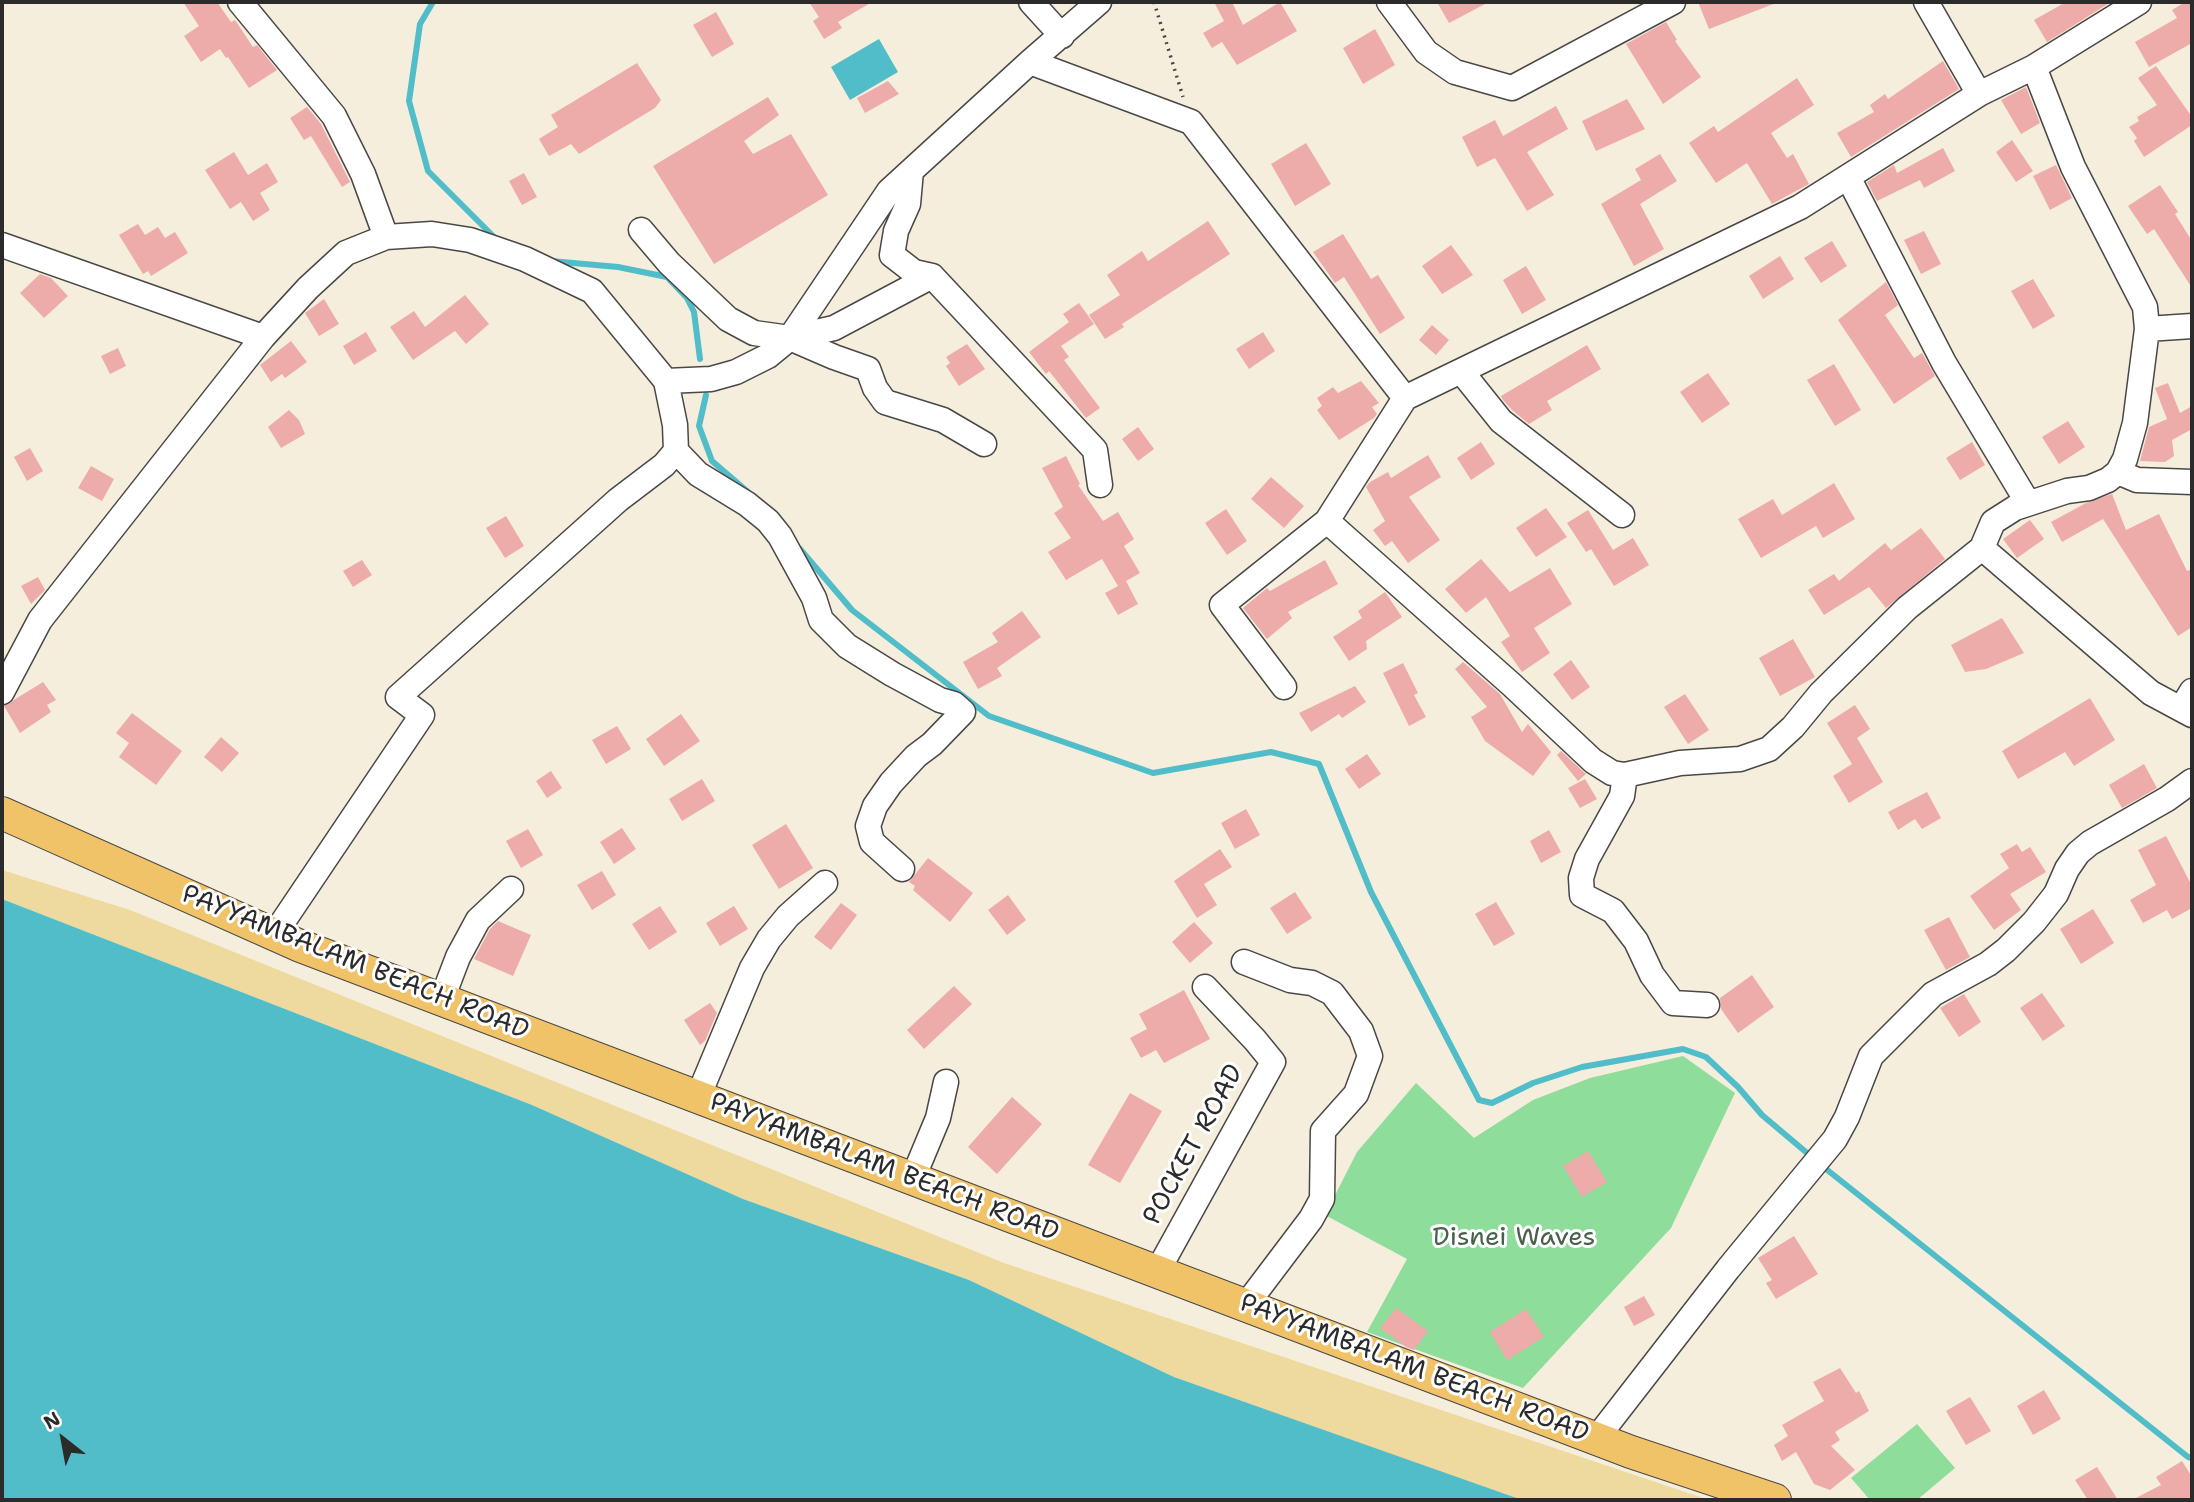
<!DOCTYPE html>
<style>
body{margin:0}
#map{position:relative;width:2194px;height:1502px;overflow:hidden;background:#f5eedc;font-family:"Shantell Sans",sans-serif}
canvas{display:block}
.frame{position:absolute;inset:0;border:4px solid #2b2b2b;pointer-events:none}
.north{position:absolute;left:28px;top:1404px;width:70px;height:70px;-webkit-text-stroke:5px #fff;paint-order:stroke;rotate:329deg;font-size:19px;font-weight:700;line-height:28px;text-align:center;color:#2b2b2b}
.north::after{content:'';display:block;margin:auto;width:24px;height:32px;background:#2b2b2b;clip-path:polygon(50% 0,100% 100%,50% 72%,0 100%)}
</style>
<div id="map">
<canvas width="2194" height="1502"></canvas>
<div class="frame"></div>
<div class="north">N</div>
</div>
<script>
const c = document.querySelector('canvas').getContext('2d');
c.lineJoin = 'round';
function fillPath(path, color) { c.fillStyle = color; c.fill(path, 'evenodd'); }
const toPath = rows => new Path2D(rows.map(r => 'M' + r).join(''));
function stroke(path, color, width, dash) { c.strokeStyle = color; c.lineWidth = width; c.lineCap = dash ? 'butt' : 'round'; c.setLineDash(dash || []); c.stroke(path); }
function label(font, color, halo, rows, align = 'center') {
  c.font = font + ' "Shantell Sans",sans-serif'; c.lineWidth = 6; c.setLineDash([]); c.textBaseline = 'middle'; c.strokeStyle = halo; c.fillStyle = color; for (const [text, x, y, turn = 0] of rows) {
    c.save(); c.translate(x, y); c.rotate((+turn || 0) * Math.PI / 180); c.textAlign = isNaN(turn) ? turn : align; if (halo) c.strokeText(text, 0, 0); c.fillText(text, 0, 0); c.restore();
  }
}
const green = toPath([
 [1683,1056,1735,1093,1671,1228,1523,1388,1367,1332,1407,1259,1325,1215,1357,1152,1416,1083,1474,1138,1533,1100,1590,1078],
 [1917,1424,1955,1468,1917,1500,1870,1500,1851,1478]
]);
const sand = toPath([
 [2,870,130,910,1004,1263,1709,1500,1520,1500,1174,1377,969,1280,743,1199,532,1105,2,899]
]);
const water = toPath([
 [879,39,898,72,850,100,831,67],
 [2,899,532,1105,743,1199,969,1280,1174,1377,1522,1500,2,1500]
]);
const stream = toPath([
 [433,2,420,24,409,101,428,171,495,238],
 [551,261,618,267,667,277,687,298,694,312,700,359],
 [706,395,699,426,712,461,748,492],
 [800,549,852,610,989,716,1153,773,1271,752,1319,764,1371,892,1479,1100,1492,1103,1533,1083,1582,1067,1683,1049,1706,1057,1738,1087,1762,1115,1813,1158],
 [1821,1165,2188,1457,2192,1458]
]);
const building = toPath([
 [183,2,217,2,231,22,235,20,253,47,257,45,277,70,249,88,228,57,226,58,220,49,201,62,184,36,199,26],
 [809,2,872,2,838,22,842,28,824,39,813,21,819,17],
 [1214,2,1232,2,1243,25,1280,2,1297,31,1237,65,1222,42,1212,48,1203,33,1224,21],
 [1437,2,1489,2,1449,23],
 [1698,2,1776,2,1776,3,1709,29],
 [2066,2,2111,2,2047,42,2034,20],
 [2185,2,2192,2,2192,43,2149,67,2135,42,2177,18,2172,10],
 [716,12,734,44,712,57,693,25],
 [1666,22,1677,40,1675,41,1701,77,1663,104,1626,44],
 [1375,29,1395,65,1363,84,1343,48],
 [1943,61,1959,89,1851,157,1837,133,1874,112,1870,105,1885,94,1888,99],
 [637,63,661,100,655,108,579,154,571,144,549,156,539,139,558,127,551,115],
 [2156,66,2192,117,2192,125,2144,157,2134,141,2137,138,2129,127,2139,121,2137,117,2157,105,2138,78],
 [1797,78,1814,105,1771,133,1787,158,1793,154,1809,184,1772,204,1747,163,1716,183,1689,143,1714,126,1718,132],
 [888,81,899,94,865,113,857,98],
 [2026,87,2040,123,2021,134,2001,100],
 [768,97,779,115,744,141,753,154,791,134,828,195,714,264,653,166],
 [1627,99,1645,129,1596,151,1582,121],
 [1556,106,1568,129,1527,152,1554,195,1527,211,1495,158,1477,167,1462,137,1495,120,1503,136],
 [307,107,321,124,350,182,342,187,311,136,304,140,290,118],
 [2012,140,2033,171,2016,182,1996,152],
 [1306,143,1331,184,1295,206,1271,164],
 [1943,148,1955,171,1924,188,1920,180,1877,201,1867,182,1894,165,1897,173],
 [234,152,248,175,267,163,278,182,260,193,270,210,253,221,241,202,230,209,205,170],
 [1660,154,1677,181,1640,204,1664,249,1634,266,1601,204,1641,180,1635,169],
 [2056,165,2072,198,2050,210,2033,176],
 [524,173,537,197,522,205,509,181],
 [2160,185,2178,212,2175,214,2192,241,2192,288,2154,229,2147,234,2128,206],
 [1208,221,1230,254,1122,324,1124,327,1105,339,1089,315,1120,295,1107,275,1142,251,1148,261],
 [138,224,145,235,158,227,165,238,175,232,188,253,151,276,148,271,143,274,119,235],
 [1924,231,1941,264,1921,274,1904,240],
 [1343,234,1371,279,1378,275,1405,318,1380,334,1344,277,1335,283,1313,252],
 [1832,241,1847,266,1821,283,1804,258],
 [1451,245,1473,275,1442,294,1422,266],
 [1780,256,1794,279,1763,299,1749,276],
 [1526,266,1546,300,1522,314,1503,280],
 [40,274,51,278,68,296,44,318,20,293],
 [2033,279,2055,316,2033,329,2011,291],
 [1886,282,1898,305,1885,315,1914,358,1922,353,1935,376,1894,404,1838,320],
 [465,295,489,324,466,344,455,331,413,360,390,327,414,311,425,327],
 [324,299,339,324,319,336,305,313],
 [1079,303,1094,324,1061,346,1069,357,1064,360,1100,408,1086,418,1049,371,1046,374,1029,352,1069,322,1063,314],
 [1432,325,1449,340,1436,355,1419,340],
 [366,332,377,351,354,365,343,346],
 [1263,332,1275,351,1249,369,1236,349],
 [291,341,307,362,285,378,282,374,271,382,260,365],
 [967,344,985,369,959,386,946,366,950,363,946,357],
 [1587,345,1601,369,1547,401,1552,410,1529,424,1512,410,1503,400,1501,396],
 [118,348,126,366,110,374,101,356],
 [1834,364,1861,410,1835,426,1807,380],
 [1708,373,1730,404,1702,423,1680,392],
 [1361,381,1379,403,1372,407,1377,414,1374,418,1339,440,1317,410,1322,406,1317,398,1333,387,1338,393],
 [2168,383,2180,413,2192,406,2192,429,2172,440,2174,456,2165,462,2140,461,2149,427,2167,419,2155,388],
 [289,410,299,420,305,434,281,448,268,427],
 [2068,421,2085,447,2059,464,2042,437],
 [1138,427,1154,449,1138,461,1122,439],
 [1481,442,1495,464,1471,480,1457,458],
 [1972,442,1985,465,1960,480,1946,458],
 [30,448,43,471,27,481,14,457],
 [1428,455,1441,477,1409,497,1440,540,1408,563,1392,541,1385,546,1373,530,1385,521,1366,487,1370,482,1388,472,1391,478],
 [1066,456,1080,484,1078,485,1103,521,1118,512,1134,539,1124,546,1140,573,1126,581,1138,604,1118,615,1105,593,1118,586,1102,559,1066,580,1048,552,1071,538,1054,513,1063,507,1042,468],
 [91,466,114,479,102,501,78,488],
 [1271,477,1304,506,1284,528,1251,499],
 [1834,483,1855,519,1823,538,1816,526,1761,558,1738,519,1773,499,1782,515],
 [2112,494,2126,530,2159,514,2187,571,2192,569,2192,627,2178,636,2103,519,2062,542,2051,522,2086,503],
 [1546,508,1567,537,1536,557,1516,528],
 [1226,509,1247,541,1227,555,1205,523],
 [1588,510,1613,550,1633,538,1649,565,1614,586,1591,549,1586,552,1567,523],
 [506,516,524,546,505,558,486,528],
 [2030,520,2044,539,2017,558,2003,539],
 [1921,528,1945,559,1886,608,1869,587,1824,615,1808,590,1834,574,1839,581,1885,543,1891,550],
 [1481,559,1510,592,1550,568,1572,604,1534,628,1550,653,1522,672,1501,642,1510,636,1486,597,1466,613,1445,589],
 [362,560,372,575,353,587,343,571],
 [1325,560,1338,584,1288,612,1292,618,1267,639,1243,608,1267,588,1270,591],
 [38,577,45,590,31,604,21,586],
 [1385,592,1402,617,1366,641,1367,649,1349,661,1333,637,1362,618,1358,611],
 [1022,611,1041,637,997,668,1002,676,978,689,963,662,998,642,992,633],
 [2002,618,2024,653,1986,669,1965,672,1951,645],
 [1793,639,1815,677,1780,696,1759,658],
 [1571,660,1590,687,1572,700,1553,674],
 [1463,662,1500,694,1522,732,1528,724,1551,752,1533,776,1485,741,1471,717,1487,707,1455,669],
 [1403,663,1418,693,1414,695,1426,717,1409,726,1383,673],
 [43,682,56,700,47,705,51,712,20,733,4,706],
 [1355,686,1366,702,1342,718,1339,714,1311,732,1299,713],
 [1685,694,1709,730,1688,744,1664,707],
 [2090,698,2115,740,2074,766,2065,752,2018,779,2002,751],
 [1855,705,1870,729,1857,738,1883,782,1849,803,1833,776,1852,764,1827,723],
 [132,713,182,751,156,785,119,757,129,743,116,733],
 [681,714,700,741,664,766,646,739],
 [617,726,631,749,606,764,592,740],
 [221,737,239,753,222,772,204,757],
 [1561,751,1586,774,1578,781,1557,755],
 [1367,754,1381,774,1359,789,1345,769],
 [2144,764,2157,788,2122,808,2109,785],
 [551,771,562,788,547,798,536,781],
 [702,779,715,801,682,821,669,799],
 [1585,779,1597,799,1580,808,1568,788],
 [1927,792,1941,818,1922,829,1915,819,1898,830,1888,812],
 [1246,809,1260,835,1235,849,1221,823],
 [786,824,813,868,779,889,752,845],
 [622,828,636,849,614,864,600,842],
 [528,829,543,855,521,868,506,841],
 [1549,830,1561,852,1541,863,1530,841],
 [2166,836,2192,886,2192,908,2172,919,2167,910,2143,923,2130,900,2156,885,2138,850],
 [2017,844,2022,852,2030,847,2046,872,2010,894,2021,910,1994,930,1970,896,2009,868,2000,854],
 [1220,849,1232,867,1204,884,1217,905,1197,918,1174,881],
 [928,858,973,893,950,922,913,890,915,886,909,882],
 [602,871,616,895,592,910,577,885],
 [1295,892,1312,918,1287,934,1270,908],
 [1008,895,1026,920,1007,935,988,910],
 [1496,902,1515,934,1494,946,1475,914],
 [841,903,857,915,831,950,814,937],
 [660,906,677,932,649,950,632,924],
 [734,906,748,929,720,946,706,923],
 [2093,909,2114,943,2081,964,2060,929],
 [1949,917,1970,957,1946,970,1924,930],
 [498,921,531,935,513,976,474,959,490,929],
 [1194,922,1213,943,1190,963,1172,942],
 [1752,975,1774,1007,1738,1033,1721,1009,1720,998],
 [954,986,972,1004,924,1049,907,1030],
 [1184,990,1210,1039,1164,1063,1156,1050,1141,1058,1130,1038,1147,1029,1139,1014],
 [2042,993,2065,1026,2043,1041,2020,1008],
 [1964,994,1981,1022,1959,1037,1940,1008],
 [710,1003,717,1013,705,1041,700,1045,684,1020],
 [1130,1093,1162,1111,1120,1183,1088,1165],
 [1012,1097,1042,1124,997,1174,968,1147],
 [1588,1151,1607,1182,1582,1197,1563,1166],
 [1794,1236,1818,1274,1776,1299,1766,1283,1772,1280,1758,1258],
 [1644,1296,1655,1315,1634,1326,1624,1307],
 [1396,1308,1428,1331,1414,1350,1406,1347,1380,1328],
 [1526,1309,1544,1337,1507,1360,1490,1332],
 [1840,1368,1856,1393,1859,1391,1869,1411,1835,1432,1840,1440,1831,1446,1855,1470,1830,1490,1814,1484,1796,1452,1782,1461,1774,1445,1788,1436,1782,1425,1824,1401,1813,1382],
 [2044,1390,2061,1419,2033,1435,2017,1406],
 [1970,1397,1991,1431,1966,1445,1946,1411],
 [2182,1461,2192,1477,2192,1500,2132,1500,2161,1485,2156,1477],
 [2097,1467,2118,1500,2088,1500,2075,1480]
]);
const path = toPath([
 [1154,2,1183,97]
]);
const minor = toPath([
 [240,2,334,116,363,174,386,237],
 [1031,2,1062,36],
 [1389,2,1426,52,1455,72,1512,88,1673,2],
 [1926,2,1979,94,2034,67,2139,2],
 [1030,62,1099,2],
 [2034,67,2073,167,2145,307,2147,329],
 [911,171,908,204,896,231,892,255,914,272,932,276],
 [1848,177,1944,363,2028,503],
 [641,230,669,263,728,319,754,333,790,338,834,357,868,369,875,388,885,402,943,420,984,444],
 [2,245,263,337,308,288,346,253,386,237,432,234,470,240,525,259,592,291,666,381,711,379,736,372,768,356,790,338,889,191,1030,62,1191,122,1405,398,1327,521,1512,685,1593,761,1612,773,1625,775,1680,763,1740,759,1769,749,1793,727,1821,693,1907,608,1982,548,2151,693,2192,715],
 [790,338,834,328,932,276,1095,450,1100,485],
 [1461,371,1501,421,1622,515],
 [1405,398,1800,207,1979,94],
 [676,451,698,474,747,504,768,521,780,536,814,598,821,620,847,646,892,674,940,700,954,704,963,712,932,744,916,756,891,783,875,806,868,826,872,842,902,869],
 [2118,472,2137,480,2192,482],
 [1982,548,1993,522,2015,508,2067,491,2089,488,2108,480,2118,472,2125,459,2135,423,2147,329,2192,326],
 [1284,687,1222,605,1327,521],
 [2,692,40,620,263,337],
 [2181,709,2192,691],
 [1625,775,1622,796,1587,859,1581,878,1582,895,1613,911,1636,941,1652,975,1673,1003,1707,1005],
 [274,935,422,715,398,697,618,500,664,465,676,451,675,425,666,381],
 [1244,962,1290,980,1312,983,1332,993,1361,1031,1370,1056,1356,1094,1323,1131,1322,1199,1311,1219,1246,1305],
 [442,999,458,957,478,920,511,889],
 [698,1097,752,968,769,939,788,916,825,883],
 [913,1178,938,1118,946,1082],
 [1157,1272,1273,1062,1255,1040,1205,987],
 [1596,1439,1728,1269,1835,1139,1847,1117,1871,1056,1933,994,1988,964,2006,950,2034,922,2056,894,2067,869,2078,853,2090,843,2167,799,2192,781]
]);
const major = toPath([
 [2,813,298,945,1631,1452,1775,1500]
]);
const streetNames = [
 ["PAYYAMBALAM BEACH ROAD",355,963,22],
 ["POCKET ROAD",1194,1145,-61],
 ["PAYYAMBALAM BEACH ROAD",884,1168,21],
 ["PAYYAMBALAM BEACH ROAD",1414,1369,21]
];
const parkNames = [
 ["Disnei Waves",1514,1238]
];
fillPath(green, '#8edd9b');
fillPath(sand, '#eeda9e');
fillPath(water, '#50bdc8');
stroke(stream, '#50bdc8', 6);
fillPath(building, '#edaca9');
stroke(minor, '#494846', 27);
stroke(major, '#494846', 34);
stroke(path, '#494846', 3.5, [2, 5]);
stroke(minor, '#fff', 24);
stroke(major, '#f1c369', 32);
label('26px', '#2b2b2b', '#fff', streetNames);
label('26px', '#49604d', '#fff', parkNames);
</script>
